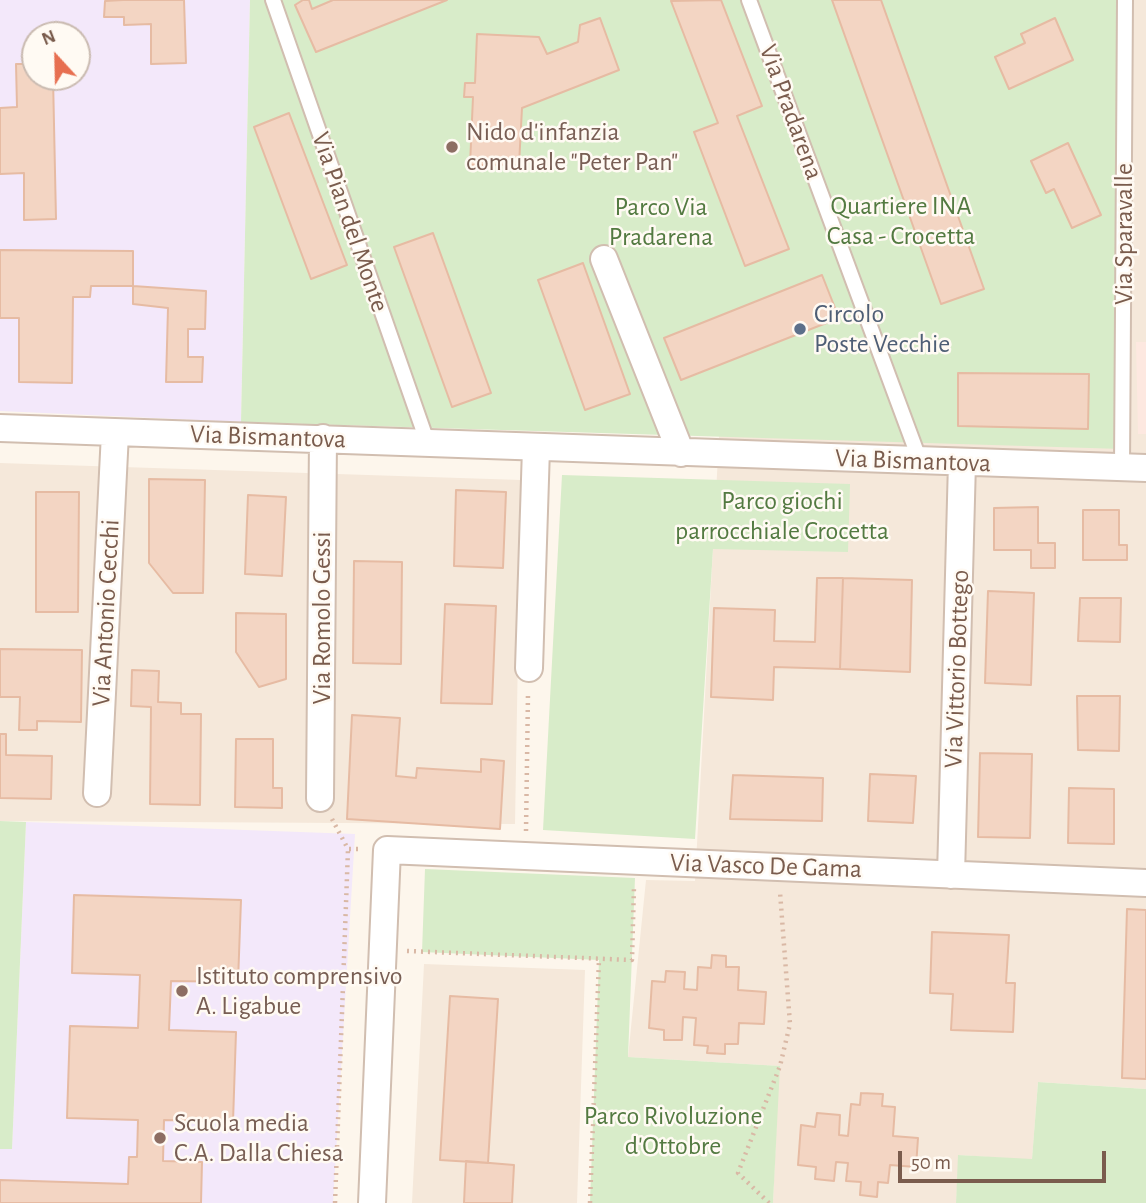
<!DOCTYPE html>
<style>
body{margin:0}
#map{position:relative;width:1146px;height:1203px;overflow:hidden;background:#fdf6ec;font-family:"Alegreya Sans",sans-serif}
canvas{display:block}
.north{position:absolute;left:21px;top:21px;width:70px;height:70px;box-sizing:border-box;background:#fffaf3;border:2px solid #cabbb1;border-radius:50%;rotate:338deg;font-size:19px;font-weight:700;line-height:28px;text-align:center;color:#7a5c4d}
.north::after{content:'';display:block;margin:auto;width:24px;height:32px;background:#e76f51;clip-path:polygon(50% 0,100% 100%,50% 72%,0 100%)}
.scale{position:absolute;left:898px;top:1151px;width:208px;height:32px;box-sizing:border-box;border:4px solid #7a5c4d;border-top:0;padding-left:9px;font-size:21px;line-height:24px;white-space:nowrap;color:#7a5c4d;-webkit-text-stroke:5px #fffaf3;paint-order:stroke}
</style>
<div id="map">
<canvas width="1146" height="1203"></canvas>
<div class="north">N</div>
<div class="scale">50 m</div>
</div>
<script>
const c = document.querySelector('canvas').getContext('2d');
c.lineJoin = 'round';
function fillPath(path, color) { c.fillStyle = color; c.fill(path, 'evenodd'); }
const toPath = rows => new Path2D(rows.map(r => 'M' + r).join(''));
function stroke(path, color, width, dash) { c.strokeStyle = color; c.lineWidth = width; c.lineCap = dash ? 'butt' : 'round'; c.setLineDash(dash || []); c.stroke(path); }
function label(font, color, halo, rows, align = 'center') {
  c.font = font + ' "Alegreya Sans",sans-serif'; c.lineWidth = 5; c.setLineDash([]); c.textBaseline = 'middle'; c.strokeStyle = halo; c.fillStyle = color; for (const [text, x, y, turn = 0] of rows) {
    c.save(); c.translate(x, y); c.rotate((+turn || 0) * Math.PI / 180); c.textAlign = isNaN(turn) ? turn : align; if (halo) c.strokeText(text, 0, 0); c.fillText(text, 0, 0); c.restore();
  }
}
const residential = toPath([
 [250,0,1146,0,1146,1089,1038,1082,1032,1160,959,1155,956,1203,773,1203,779,1066,628,1057,646,880,695,881,720,419],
 [0,463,521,480,515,824,0,821],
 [424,964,585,970,577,1203,412,1203]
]);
const commercial = toPath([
 [1136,342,1146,342,1146,434,1138,434]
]);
const education = toPath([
 [0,0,250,0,241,422,0,411],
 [35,35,77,35,77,77,35,77],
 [26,822,355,834,333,1203,0,1203,0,1149,12,1148]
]);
const green = toPath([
 [250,0,1125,0,1122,449,241,422],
 [562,475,850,484,848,552,713,549,695,839,543,830],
 [0,821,26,822,12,1149,0,1149],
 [425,869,635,878,628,1057,780,1066,773,1203,590,1203,599,960,422,952],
 [1038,1082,1146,1089,1146,1203,956,1203,958,1155,1032,1159]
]);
const building = toPath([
 [123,0,184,0,186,63,151,64,151,24,124,25,124,17,104,17,105,1,123,0],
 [303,0,309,0,312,9,333,0,447,0,316,52,295,5,303,0],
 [721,0,762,106,737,116,789,249,745,266,694,132,718,123,671,1,721,0],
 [832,0,881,0,984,289,941,304,832,0],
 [600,18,619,70,522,108,519,165,470,165,473,97,464,97,465,83,475,83,477,34,539,37,547,54,578,42,580,25,600,18],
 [1055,18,1073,60,1009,89,995,57,1025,43,1021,34,1055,18],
 [16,64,35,64,35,77,53,77,56,219,24,220,24,173,0,174,0,108,17,107,16,64],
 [289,113,347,265,311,279,254,127,289,113],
 [1068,143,1101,215,1072,228,1054,189,1046,193,1031,161,1068,143],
 [433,233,491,393,452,407,394,247,433,233],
 [0,250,133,251,133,286,91,286,90,297,73,297,72,383,19,382,19,318,0,318,0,250],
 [583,263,630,394,585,410,538,280,583,263],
 [822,275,839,318,681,380,664,338,822,275],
 [133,286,206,291,205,329,188,329,188,357,203,357,202,382,166,382,168,308,133,304,133,286],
 [958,373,1089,374,1088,429,958,426,958,373],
 [149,479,205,480,203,593,173,593,149,563,149,479],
 [456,490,506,492,503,568,454,566,456,490],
 [36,492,79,492,78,612,36,612,36,492],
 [248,495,286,497,282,576,245,574,248,495],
 [1038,507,1038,543,1055,543,1055,568,1031,568,1031,550,994,550,994,508,1038,507],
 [1083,510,1119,510,1119,545,1127,545,1127,560,1083,560,1083,510],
 [354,561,402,562,401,664,353,663,354,561],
 [817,578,843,578,840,669,774,667,773,700,711,697,714,608,775,610,774,641,815,642,817,578],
 [843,578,912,580,910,672,840,669,843,578],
 [988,591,1034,593,1031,685,985,683,988,591],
 [1080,598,1121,598,1120,642,1078,641,1080,598],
 [445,604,496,606,492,704,441,703,445,604],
 [236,613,286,614,286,679,259,687,236,652,236,613],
 [0,649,82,650,81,722,37,721,37,730,19,730,20,697,0,697,0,649],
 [132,670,159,671,158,702,181,703,181,714,201,714,200,805,150,804,151,707,131,706,132,670],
 [1077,696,1120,696,1119,751,1078,750,1077,696],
 [352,715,400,718,396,776,416,778,417,768,481,772,481,759,504,761,500,829,347,819,352,715],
 [0,734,6,734,6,755,52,756,51,799,0,798,0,734],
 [236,739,273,739,273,788,282,788,282,808,235,807,236,739],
 [980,753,1032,754,1030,838,978,837,980,753],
 [870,774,916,776,913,823,868,821,870,774],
 [733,775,823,778,822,821,730,819,733,775],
 [1069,788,1114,789,1114,844,1068,843,1069,788],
 [74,895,241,900,238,982,171,981,169,1030,236,1032,233,1122,164,1120,163,1161,202,1162,201,1203,0,1203,0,1180,128,1184,129,1157,137,1157,138,1120,67,1118,70,1026,138,1028,140,975,72,973,74,895],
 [1127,909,1146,910,1146,1079,1122,1078,1127,909],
 [932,932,1009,935,1006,983,1015,983,1013,1032,951,1030,953,994,930,993,932,932],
 [712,955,726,956,726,967,739,967,738,990,766,992,764,1024,739,1023,738,1044,725,1044,725,1054,707,1053,708,1046,694,1045,696,1018,683,1017,682,1040,664,1040,664,1030,649,1028,652,981,665,982,666,971,685,972,684,989,697,990,698,967,711,968,712,955],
 [450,996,498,999,488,1163,440,1160,450,996],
 [861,1093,883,1094,882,1106,895,1107,893,1136,918,1138,916,1167,890,1165,888,1183,878,1182,877,1197,860,1195,861,1182,846,1181,848,1163,836,1162,834,1181,815,1179,816,1167,798,1165,801,1125,815,1127,817,1113,840,1115,839,1135,848,1136,851,1104,860,1105,861,1093],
 [466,1161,514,1165,512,1203,464,1203,466,1161]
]);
const path = toPath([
 [332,819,348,849,361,849],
 [526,831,528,693],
 [407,951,632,960,634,886],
 [335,1203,348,849],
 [590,1203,599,959],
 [769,1203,738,1173,780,1066,790,1024,780,892]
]);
const lane = toPath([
 [273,0,428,444],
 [749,0,920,461],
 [1122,467,1125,0]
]);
const street = toPath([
 [604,259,681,453],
 [0,428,1146,468],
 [529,668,536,448],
 [97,793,115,433],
 [320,798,323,438],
 [951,875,962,462],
 [372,1203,387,850,1146,883]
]);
const markers = [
 [452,147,7,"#8d6e63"],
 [800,329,7,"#5c6f8a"],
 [182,991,7,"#8d6e63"],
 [160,1138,7,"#8d6e63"]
];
const streetNames = [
 ["Via Pradarena",791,112,70],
 ["Via Pian del Monte",350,222,71],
 ["Via Sparavalle",1124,234,-90],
 ["Via Bismantova",268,437,2],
 ["Via Bismantova",913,461,2],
 ["Via Antonio Cecchi",106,613,-87],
 ["Via Romolo Gessi",322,618,-90],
 ["Via Vittorio Bottego",957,669,-88],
 ["Via Vasco De Gama",766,866,2]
];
const educationNames = [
 ["Nido d'infanzia",466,132],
 ["comunale \"Peter Pan\"",466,162],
 ["Istituto comprensivo",196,976],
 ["A. Ligabue",196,1006],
 ["Scuola media",174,1123],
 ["C.A. Dalla Chiesa",174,1153]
];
const parkNames = [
 ["Quartiere INA",901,206],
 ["Casa - Crocetta",901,236],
 ["Parco Via",661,207],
 ["Pradarena",661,237],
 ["Parco giochi",782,501],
 ["parrocchiale Crocetta",782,531],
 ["Parco Rivoluzione",673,1116],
 ["d'Ottobre",673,1146]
];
const serviceNames = [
 ["Circolo",814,314],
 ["Poste Vecchie",814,344]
];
fillPath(residential, '#f5e8da');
fillPath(commercial, '#fde8e0');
fillPath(education, '#f3e8fa');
fillPath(green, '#d8ecc9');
fillPath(building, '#f3d5c3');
stroke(building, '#e6bba3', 2);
stroke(lane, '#d1beb0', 18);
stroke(street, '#d1beb0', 30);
stroke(path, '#d9b8a5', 4.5, [2, 5]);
stroke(lane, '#fff', 14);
stroke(street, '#fff', 26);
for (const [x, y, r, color] of markers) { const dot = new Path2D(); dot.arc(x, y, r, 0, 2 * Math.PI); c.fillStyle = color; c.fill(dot); stroke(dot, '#fffaf3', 2.5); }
label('26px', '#7a5c4d', '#fffaf3', streetNames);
label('26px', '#785e54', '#fffaf3', educationNames, 'left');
label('26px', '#537a41', '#fffaf3', parkNames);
label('26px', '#4e5e75', '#fffaf3', serviceNames, 'left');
</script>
